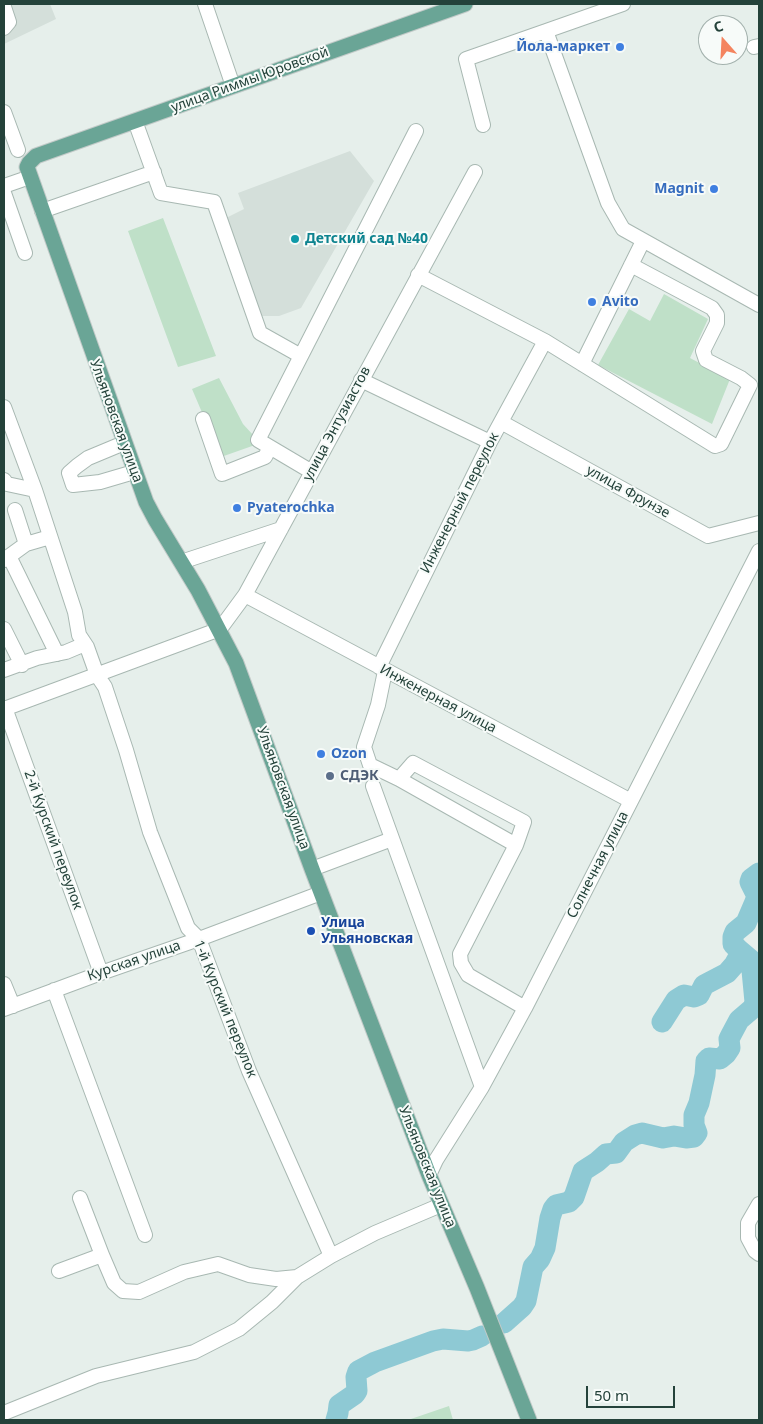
<!DOCTYPE html>
<meta charset="utf-8">
<style>
body{margin:0}
#map{position:relative;width:763px;height:1424px;overflow:hidden;background:#e6efeb;font-family:"Noto Sans",sans-serif}
canvas{display:block}
.frame{position:absolute;inset:0;border:5px solid #24423a;pointer-events:none}
.north{position:absolute;left:698px;top:15px;width:50px;height:50px;box-sizing:border-box;background:#f7fbf9;border:1px solid #a3b1ad;border-radius:50%;rotate:341deg;font-size:14px;font-weight:700;line-height:20px;text-align:center;color:#24423a}
.north::after{content:'';display:block;margin:auto;width:18px;height:22px;background:#f4845f;clip-path:polygon(50% 0,100% 100%,50% 72%,0 100%)}
.scale{position:absolute;left:586px;top:1386px;width:89px;height:22px;box-sizing:border-box;border:2px solid #24423a;border-top:0;padding-left:6px;font-size:15px;line-height:18px;white-space:nowrap;color:#24423a;-webkit-text-stroke:4px #f7fbf9;paint-order:stroke}
</style>
<div id="map">
<canvas width="763" height="1424"></canvas>
<div class="frame"></div>
<div class="north">С</div>
<div class="scale">50 m</div>
</div>
<script>
const c = document.querySelector('canvas').getContext('2d');
c.lineJoin = 'round';
function fillPath(path, color) { c.fillStyle = color; c.fill(path, 'evenodd'); }
const toPath = rows => new Path2D(rows.map(r => 'M' + r).join(''));
function stroke(path, color, width, dash) { c.strokeStyle = color; c.lineWidth = width; c.lineCap = dash ? 'butt' : 'round'; c.setLineDash(dash || []); c.stroke(path); }
function label(font, color, halo, rows, align = 'center') {
  c.font = font + ' "Noto Sans",sans-serif'; c.lineWidth = 4; c.setLineDash([]); c.textBaseline = 'middle'; c.strokeStyle = halo; c.fillStyle = color; for (const [text, x, y, turn = 0] of rows) {
    c.save(); c.translate(x, y); c.rotate((+turn || 0) * Math.PI / 180); c.textAlign = isNaN(turn) ? turn : align; if (halo) c.strokeText(text, 0, 0); c.fillText(text, 0, 0); c.restore();
  }
}
const built = toPath([
 [4,4,50,4,56,19,4,44],
 [350,151,374,181,301,308,279,316,258,316,224,219,244,209,238,193]
]);
const green = toPath([
 [163,218,216,356,178,367,128,231],
 [664,294,708,319,690,358,730,379,712,424,598,365,629,309,650,321],
 [219,378,243,424,254,436,255,445,221,457,192,389],
 [449,1406,453,1420,408,1420]
]);
const river = toPath([
 [662,1022,676,1000,684,995,694,997,699,995,704,985,727,973,734,965,739,956,738,949,733,944,733,937,735,932,746,923,755,902,757,896,750,882,751,879,759,873],
 [504,1323,522,1307,526,1301,533,1267,540,1259,545,1248,550,1218,553,1209,556,1205,569,1202,574,1197,583,1171,597,1162,606,1154,616,1153,624,1142,635,1135,642,1133,663,1138,674,1136,686,1138,694,1137,697,1133,694,1125,694,1115,699,1103,705,1075,706,1061,709,1058,720,1059,726,1054,730,1048,729,1039,731,1035,739,1020,753,1008,755,1002,751,960,738,949],
 [336,1420,338,1413,339,1405,355,1394,357,1391,356,1377,358,1371,375,1362,433,1341,443,1339,468,1341,473,1340,482,1336]
]);
const minor = toPath([
 [205,4,233,86],
 [623,4,546,31,608,203,623,229,759,305],
 [4,7,9,22,4,28],
 [754,47,759,46],
 [4,112,18,150],
 [135,121,161,193,214,202,260,333,301,356],
 [483,125,466,59,546,31],
 [4,186,30,177],
 [4,193,25,253],
 [42,211,154,172],
 [418,275,545,341,715,446,721,444,750,385,741,378,706,360,703,351,717,323,717,315,712,308,631,265],
 [582,364,643,241],
 [361,380,490,442],
 [4,407,35,490,75,612,79,635,87,647,97,675,105,687,126,750,150,832,188,928,199,939,249,1071,331,1256],
 [203,419,222,474,265,457,270,447],
 [501,422,708,536,759,523],
 [124,443,88,458,77,466,69,473,73,485,100,482,134,472],
 [312,472,258,440,416,131],
 [4,480,7,484,35,490],
 [15,510,26,544],
 [9,556,57,654],
 [4,560,26,544,50,537],
 [181,562,281,529],
 [245,595,631,801],
 [4,629,22,665],
 [379,667,490,442,545,341],
 [4,670,37,658,66,652,85,644],
 [385,671,378,705,364,747,370,765,399,779,516,845,460,954,461,963,468,975,525,1008],
 [5,708,101,973],
 [4,709,220,629,245,595,475,172],
 [399,779,413,763,524,822,516,845],
 [373,786,482,1087],
 [312,869,392,839],
 [4,984,13,1006],
 [54,990,145,1235],
 [4,1009,101,973,199,939,321,893],
 [429,1175,436,1160,482,1087,525,1008,759,551],
 [80,1198,102,1255],
 [759,1204,748,1223,748,1238,755,1251,759,1254],
 [59,1271,102,1255,114,1283,123,1291,139,1292,184,1272,218,1264,249,1275,276,1279,297,1277],
 [4,1413,96,1376,194,1352,239,1329,272,1302,297,1277,331,1256,375,1233,441,1205]
]);
const major = toPath([
 [465,4,36,156,29,163,27,167,146,502,155,519,198,590,236,663,312,869,429,1175,477,1288,529,1420]
]);
const markers = [
 [620,47,5,"#3f7fe0"],
 [714,189,5,"#3f7fe0"],
 [295,239,5,"#0f9aa8"],
 [592,302,5,"#3f7fe0"],
 [237,508,5,"#3f7fe0"],
 [321,754,5,"#3f7fe0"],
 [330,776,5,"#5c6f8a"],
 [311,931,5,"#1a4fb4"]
];
const shopNames = [
 ["Йола-маркет",610,47,"right"],
 ["Magnit",704,189,"right"],
 ["Avito",602,302],
 ["Pyaterochka",247,508],
 ["Ozon",331,754]
];
const streetNames = [
 ["улица Риммы Юровской",250,80,-20],
 ["Ульяновская улица",116,421,70],
 ["улица Энтузиастов",337,424,-62],
 ["улица Фрунзе",628,492,29],
 ["Инженерный переулок",460,503,-63],
 ["Инженерная улица",438,699,28],
 ["Ульяновская улица",283,788,70],
 ["2-й Курский переулок",53,840,70],
 ["Солнечная улица",598,865,-63],
 ["Курская улица",134,961,-19],
 ["1-й Курский переулок",225,1009,68],
 ["Ульяновская улица",427,1167,68]
];
const cultureNames = [
 ["Детский сад №40",305,239]
];
const serviceNames = [
 ["СДЭК",340,776]
];
const transitNames = [
 ["Улица",321,923],
 ["Ульяновская",321,939]
];
fillPath(built, '#d4dfda');
fillPath(green, '#bfe0c8');
stroke(river, '#8ec9d4', 21);
stroke(minor, '#a8b8b2', 16);
stroke(major, '#c2cac8', 17);
stroke(minor, '#fff', 14);
stroke(major, '#6aa596', 15);
for (const [x, y, r, color] of markers) { const dot = new Path2D(); dot.arc(x, y, r, 0, 2 * Math.PI); c.fillStyle = color; c.fill(dot); stroke(dot, '#f7fbf9', 2); }
label('bold 14px', '#366cbe', '#f7fbf9', shopNames, 'left');
label('14px', '#24423a', '#f7fbf9', streetNames);
label('bold 14px', '#0d838f', '#f7fbf9', cultureNames, 'left');
label('bold 14px', '#4e5e75', '#f7fbf9', serviceNames, 'left');
label('bold 14px', '#164399', '#f7fbf9', transitNames, 'left');
</script>
